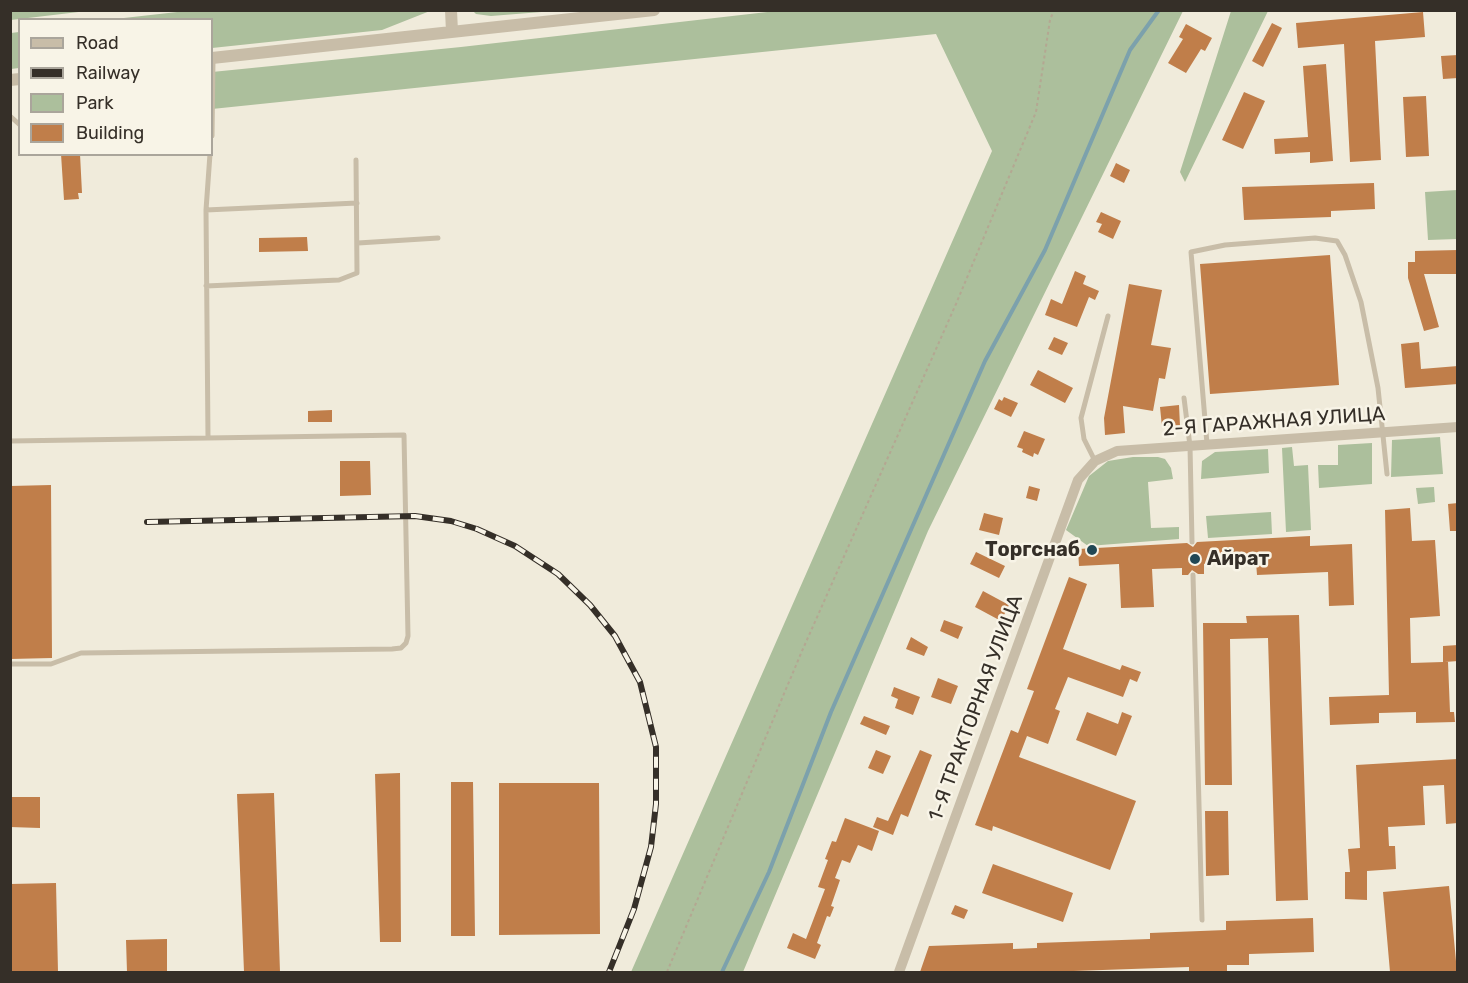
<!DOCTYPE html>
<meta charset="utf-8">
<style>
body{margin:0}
#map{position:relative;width:1468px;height:983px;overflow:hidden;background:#f0ebdb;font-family:Rubik,sans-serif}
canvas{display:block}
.frame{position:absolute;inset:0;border:12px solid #352f28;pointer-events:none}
.legend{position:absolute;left:18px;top:18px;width:195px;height:138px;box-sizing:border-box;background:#f8f4e7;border:2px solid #aaa59b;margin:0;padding:8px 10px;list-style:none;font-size:18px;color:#352f28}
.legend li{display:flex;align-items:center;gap:12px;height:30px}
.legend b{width:30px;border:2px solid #aaa59b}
</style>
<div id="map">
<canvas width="1468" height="983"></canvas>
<div class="frame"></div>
<ul class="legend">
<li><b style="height:8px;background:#c8bda8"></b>Road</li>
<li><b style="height:8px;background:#352f28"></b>Railway</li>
<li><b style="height:16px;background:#acbf9c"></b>Park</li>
<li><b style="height:16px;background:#c07e4a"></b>Building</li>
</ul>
</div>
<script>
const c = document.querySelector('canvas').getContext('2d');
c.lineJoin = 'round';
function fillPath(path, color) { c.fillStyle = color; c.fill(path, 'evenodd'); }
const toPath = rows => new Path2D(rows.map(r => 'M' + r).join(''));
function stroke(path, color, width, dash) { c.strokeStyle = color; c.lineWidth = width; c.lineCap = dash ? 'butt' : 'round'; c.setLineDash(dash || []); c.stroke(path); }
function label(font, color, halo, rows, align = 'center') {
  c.font = font + ' Rubik,sans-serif'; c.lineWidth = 5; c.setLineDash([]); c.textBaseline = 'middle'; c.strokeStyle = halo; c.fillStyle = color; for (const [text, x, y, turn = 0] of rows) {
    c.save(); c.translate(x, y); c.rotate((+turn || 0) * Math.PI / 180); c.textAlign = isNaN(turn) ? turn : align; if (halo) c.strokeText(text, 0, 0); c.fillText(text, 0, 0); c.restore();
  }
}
const green = toPath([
 [11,10,87,10,87,11,11,20],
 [186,11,186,10,430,11,382,30,212,48,212,20,115,19],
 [473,11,554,11,491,16,476,14],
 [776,11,1183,11,928,531,743,972,631,972,992,151,936,34,212,109,212,72,461,47],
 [1231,11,1268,11,1185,182,1180,172],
 [19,32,19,68,11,69,11,33],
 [1457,190,1457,239,1428,240,1425,192],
 [1440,437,1443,474,1391,477,1392,440],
 [1372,443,1372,484,1319,488,1318,465,1338,465,1338,445],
 [1292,447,1294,466,1308,465,1311,530,1286,532,1282,448],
 [1268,449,1269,473,1201,479,1202,461,1215,452],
 [1133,457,1158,457,1165,459,1171,468,1173,479,1148,482,1151,528,1179,527,1179,539,1088,546,1066,530,1089,476,1108,461],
 [1434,487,1435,502,1418,504,1416,488],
 [1271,512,1272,534,1208,538,1206,516]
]);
const stream = toPath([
 [722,972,769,872,831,712,985,361,1045,250,1130,50,1159,10]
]);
const building = toPath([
 [1423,12,1425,37,1375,41,1381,160,1350,162,1344,44,1298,48,1296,23],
 [1272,23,1282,28,1263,67,1252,61],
 [1186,24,1212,38,1205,51,1201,49,1186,73,1168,63,1183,39,1179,37],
 [1458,55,1458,78,1443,79,1441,56],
 [1326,64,1333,161,1310,163,1310,152,1275,154,1274,139,1308,137,1303,66],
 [1244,92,1265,101,1243,149,1222,140],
 [1426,96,1429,156,1406,157,1403,97],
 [61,154,80,154,82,193,78,193,79,199,64,200],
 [1116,163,1130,170,1124,183,1110,176],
 [1374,183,1375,209,1331,211,1331,217,1244,220,1242,187],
 [1101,212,1121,221,1113,239,1098,232,1102,224,1096,222],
 [307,237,308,251,259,252,259,238],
 [1458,250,1458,274,1424,274,1439,327,1424,331,1408,278,1408,262,1415,262,1415,251],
 [1330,255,1339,385,1210,394,1200,264],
 [1075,271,1086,276,1083,284,1099,291,1095,300,1089,297,1077,327,1045,315,1051,299,1062,304],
 [1129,284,1162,290,1151,345,1171,348,1165,379,1159,378,1153,411,1123,406,1125,433,1105,435,1104,418],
 [1054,337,1068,343,1062,355,1048,349],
 [1419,342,1421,369,1458,366,1458,384,1405,388,1401,344],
 [1038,370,1073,388,1065,403,1030,385],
 [1004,397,1018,403,1011,417,994,409,999,399,1002,401],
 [1179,405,1180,426,1162,427,1160,407],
 [332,410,332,422,308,422,308,411],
 [1024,431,1045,439,1038,455,1034,453,1033,457,1022,452,1023,449,1017,447],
 [340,461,370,461,371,495,340,496],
 [51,485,52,658,10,659,10,486],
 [1029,486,1040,489,1037,501,1026,498],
 [1458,503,1458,531,1450,531,1448,504],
 [1410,508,1412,541,1435,540,1440,616,1410,618,1411,663,1443,662,1443,646,1458,645,1458,661,1445,662,1448,662,1450,712,1454,712,1455,722,1416,723,1416,712,1379,713,1379,723,1330,725,1329,697,1389,695,1385,510],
 [984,513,1003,518,999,535,979,530],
 [1310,536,1310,546,1352,544,1354,605,1329,606,1328,572,1257,575,1256,562,1204,564,1204,574,1198,574,1192,570,1188,575,1182,575,1182,568,1152,569,1154,607,1121,608,1119,564,1079,566,1078,549,1187,543,1193,547,1197,542],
 [976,552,1005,566,999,578,970,564],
 [1069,577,1087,584,1063,649,1120,670,1122,665,1141,672,1137,682,1130,679,1123,697,1068,677,1055,709,1060,711,1048,744,1027,736,1019,757,1136,801,1110,870,993,826,992,831,975,825,1011,730,1018,733,1034,691,1027,689],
 [983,591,1009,605,1001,621,975,607],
 [1299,615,1308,900,1276,901,1268,638,1230,639,1232,785,1205,785,1203,623,1247,623,1246,616],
 [944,620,963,627,958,639,940,631],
 [911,637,928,647,924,656,906,649],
 [938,678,958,686,951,704,931,697],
 [894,687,920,697,913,715,895,708,898,699,891,696],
 [1087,712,1118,724,1122,712,1132,716,1116,756,1076,740],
 [864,716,890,726,886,735,860,724],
 [876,750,891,756,883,774,868,768],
 [920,750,932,755,908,817,901,814,893,835,873,827,877,817,888,821],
 [1458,759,1458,823,1446,824,1444,785,1423,786,1425,825,1388,827,1389,846,1395,846,1396,869,1367,871,1367,900,1345,899,1345,872,1350,872,1348,849,1360,848,1356,765],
 [400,773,401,942,380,942,375,774],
 [451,782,473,782,475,936,451,936],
 [499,783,599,783,600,934,499,935],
 [274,793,280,972,244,972,237,794],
 [10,797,40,797,40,828,10,827],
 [1205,811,1228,811,1229,875,1206,876],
 [845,818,879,831,872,851,858,845,850,863,842,860,835,878,840,880,831,906,834,907,830,917,827,916,817,943,821,945,815,959,787,948,793,933,806,939,825,889,818,887,828,860,825,859,832,841,836,842],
 [993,864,1073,893,1063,922,982,893],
 [56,883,58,972,10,972,10,884],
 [1449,886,1457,972,1390,972,1383,892],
 [955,905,968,910,964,919,951,914],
 [1313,918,1314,952,1249,954,1249,965,1227,965,1227,972,1189,972,1189,967,1045,972,920,972,929,946,1013,943,1013,949,1037,948,1037,943,1150,939,1150,933,1226,930,1226,921],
 [167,939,167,972,127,972,126,940]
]);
const path = toPath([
 [667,972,802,651,956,304,1036,112,1050,20,1054,10]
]);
const service = toPath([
 [10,116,20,125],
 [212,136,213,60],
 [206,210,357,203],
 [358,243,438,238],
 [206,286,339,280,357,273,356,160],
 [1184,398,1190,446,1192,542],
 [208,438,206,210,210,154],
 [10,441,404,435,408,636,406,643,401,648,392,649,81,653,51,664,10,664],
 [1207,444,1191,252,1225,245,1315,238,1337,241,1345,255,1361,302,1378,388,1387,474],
 [1095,461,1084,439,1081,418,1108,316],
 [1193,575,1202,920]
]);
const minor = toPath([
 [899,972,1078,480,1095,461,1117,451,1458,427]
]);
const tertiary = toPath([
 [451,10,452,32],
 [212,58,654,10],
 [10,80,20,79]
]);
const rail = toPath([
 [147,522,415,516,451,521,477,529,515,546,558,574,590,605,615,636,640,682,656,747,656,804,651,847,634,909,609,972]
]);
const markers = [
 [1092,550,6,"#204754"],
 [1195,559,6,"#204754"]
];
const streetNames = [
 ["2-Я ГАРАЖНАЯ УЛИЦА",1274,422,-4],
 ["1-Я ТРАКТОРНАЯ УЛИЦА",976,708,-70]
];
const poiNames = [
 ["Торгснаб",1080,550],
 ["Айрат",1207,559,"left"]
];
fillPath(green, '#acbf9c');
stroke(stream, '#7ca1ac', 4);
fillPath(building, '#c07e4a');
stroke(path, '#b4a792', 2, [3, 3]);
stroke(service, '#c8bda8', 5);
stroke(minor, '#c8bda8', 10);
stroke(tertiary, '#c8bda8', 12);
stroke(rail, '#352f28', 6);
stroke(rail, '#f8f4e7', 4, [11]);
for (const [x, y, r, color] of markers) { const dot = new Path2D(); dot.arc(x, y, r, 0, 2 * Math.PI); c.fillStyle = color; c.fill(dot); stroke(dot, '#f8f4e7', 2); }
label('20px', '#352f28', '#f8f4e7', streetNames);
label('bold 20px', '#352f28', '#f8f4e7', poiNames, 'right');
</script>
